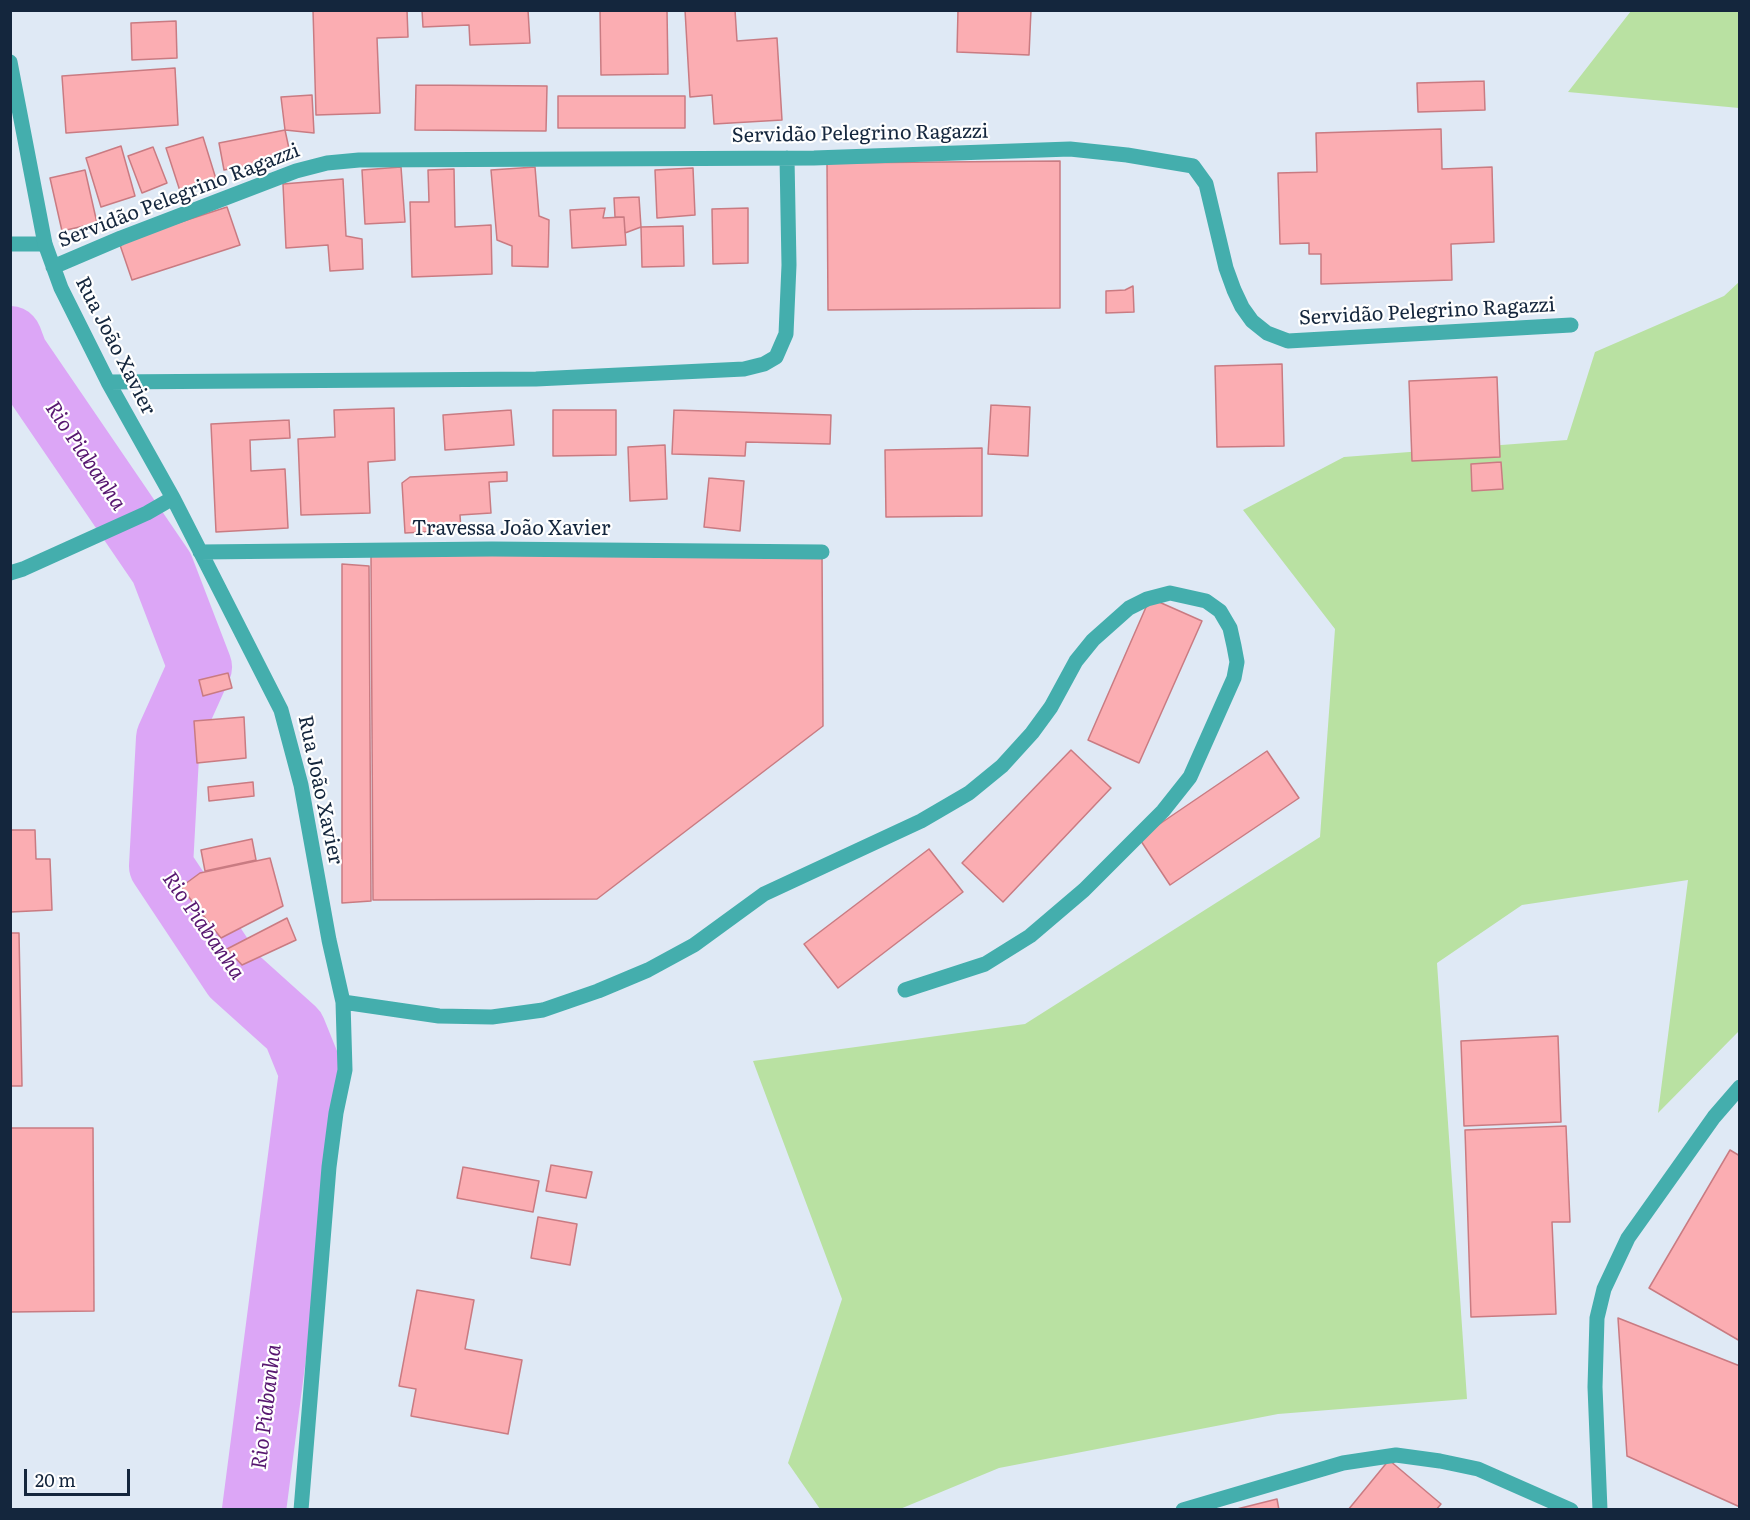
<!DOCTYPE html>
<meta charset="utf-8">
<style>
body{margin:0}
#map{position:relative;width:1750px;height:1520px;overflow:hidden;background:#dfe9f5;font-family:Literata,serif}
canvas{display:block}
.frame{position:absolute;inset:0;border:12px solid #14263d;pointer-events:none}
.scale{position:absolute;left:24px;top:1469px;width:106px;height:27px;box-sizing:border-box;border:3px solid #14263d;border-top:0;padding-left:8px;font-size:18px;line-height:21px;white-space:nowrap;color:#14263d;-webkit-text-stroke:4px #fff;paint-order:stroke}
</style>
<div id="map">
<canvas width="1750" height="1520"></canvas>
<div class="frame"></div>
<div class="scale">20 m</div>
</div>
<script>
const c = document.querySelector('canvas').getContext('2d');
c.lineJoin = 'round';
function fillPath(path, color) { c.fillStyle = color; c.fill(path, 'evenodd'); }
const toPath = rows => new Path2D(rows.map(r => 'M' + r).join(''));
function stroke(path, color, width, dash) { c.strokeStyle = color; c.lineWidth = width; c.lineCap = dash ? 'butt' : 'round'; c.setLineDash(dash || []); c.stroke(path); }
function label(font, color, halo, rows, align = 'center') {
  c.font = font + ' Literata,serif'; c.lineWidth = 4.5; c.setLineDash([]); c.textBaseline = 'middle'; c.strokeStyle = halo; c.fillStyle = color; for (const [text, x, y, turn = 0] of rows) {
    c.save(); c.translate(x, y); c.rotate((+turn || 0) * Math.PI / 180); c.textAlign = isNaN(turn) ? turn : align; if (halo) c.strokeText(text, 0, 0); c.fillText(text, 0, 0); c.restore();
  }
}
const green = toPath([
 [1631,11,1739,11,1739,108,1568,92],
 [1739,282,1739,1031,1658,1113,1688,880,1522,905,1437,963,1467,1399,1278,1414,999,1468,900,1509,820,1509,788,1463,842,1299,753,1061,1025,1024,1320,837,1335,629,1243,510,1344,457,1567,440,1595,352,1724,296]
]);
const river = toPath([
 [10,338,16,354,162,568,200,667,168,738,161,866,234,976,294,1030,311,1072,254,1510]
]);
const building = toPath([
 [313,10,407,10,408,37,377,38,380,113,316,115,313,10],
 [422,10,528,10,530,43,470,45,469,25,423,27,422,10],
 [600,10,667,10,668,74,601,75,600,10],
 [685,10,735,10,737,41,777,38,782,120,714,124,712,95,690,97,685,10],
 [958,10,1031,10,1029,55,957,52,958,10],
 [176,21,177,58,132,60,131,23,176,21],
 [175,68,178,125,66,133,62,76,175,68],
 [1484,81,1485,110,1418,112,1417,83,1484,81],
 [416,85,547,86,546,131,415,130,416,85],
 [312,95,314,133,285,130,281,97,312,95],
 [558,96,685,96,685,128,558,128,558,96],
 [1441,129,1442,169,1492,167,1494,242,1451,244,1452,280,1321,284,1321,254,1309,254,1309,243,1280,244,1278,173,1317,172,1316,133,1441,129],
 [285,130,291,158,224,170,219,143,285,130],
 [203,137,216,179,180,191,166,148,203,137],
 [121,146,135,196,101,207,86,158,121,146],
 [153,147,167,183,142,193,128,156,153,147],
 [1060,161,1060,308,828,310,827,163,1060,161],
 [401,167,405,222,365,224,362,170,401,167],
 [535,167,539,216,549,220,548,267,512,266,512,246,497,240,491,170,535,167],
 [693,168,695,215,657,218,655,170,693,168],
 [454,169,455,227,491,225,492,274,412,277,410,202,429,202,428,170,454,169],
 [85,170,97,223,62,231,50,178,85,170],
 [343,179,346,236,362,239,363,269,330,271,328,245,286,248,283,184,343,179],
 [639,197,641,227,625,233,624,217,615,217,614,198,639,197],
 [227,207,240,245,132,280,119,242,227,207],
 [605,208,603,218,624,217,626,245,572,248,570,210,605,208],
 [748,208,748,263,713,264,712,209,748,208],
 [683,226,684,266,642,267,641,227,683,226],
 [1133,286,1134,312,1106,313,1106,291,1125,290,1133,286],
 [1282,364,1284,446,1217,447,1215,366,1282,364],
 [1497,377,1500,457,1412,461,1409,381,1497,377],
 [991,405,1030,407,1028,456,988,454,991,405],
 [394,408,395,460,368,462,370,513,301,515,298,439,335,437,334,410,394,408],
 [511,410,514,445,445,450,443,415,511,410],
 [553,410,616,410,616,455,553,456,553,410],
 [674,410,831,415,830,444,746,442,745,456,672,454,674,410],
 [289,420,290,438,250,440,251,471,285,469,288,528,216,532,211,424,289,420],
 [665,445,667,499,630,501,628,447,665,445],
 [982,448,982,516,886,517,885,450,982,448],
 [1501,462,1503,489,1472,491,1471,464,1501,462],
 [507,472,507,481,489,482,491,513,460,515,461,530,405,533,402,483,410,477,507,472],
 [709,478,744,481,740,531,704,527,709,478],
 [822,552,823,726,597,899,373,900,371,556,822,552],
 [342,564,369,566,371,901,342,903,342,564],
 [1150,598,1202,621,1139,763,1088,740,1150,598],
 [228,673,232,688,203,696,199,680,228,673],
 [244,717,246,758,197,763,194,721,244,717],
 [1071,750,1111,788,1003,902,962,863,1071,750],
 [1267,751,1299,798,1170,885,1139,838,1267,751],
 [253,782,254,796,209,801,208,787,253,782],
 [10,830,35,830,36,859,50,859,52,910,10,912,10,830],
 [252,839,256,860,205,871,201,850,252,839],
 [929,849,963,892,838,988,804,944,929,849],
 [270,858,283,906,221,938,181,887,200,873,270,858],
 [287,918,296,940,242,965,227,949,287,918],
 [10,933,19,933,22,1086,10,1086,10,933],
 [1558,1036,1561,1122,1464,1126,1461,1041,1558,1036],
 [1566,1126,1570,1222,1552,1222,1556,1314,1471,1317,1465,1130,1566,1126],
 [10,1128,93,1128,94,1311,10,1312,10,1128],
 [1730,1150,1740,1156,1740,1341,1649,1288,1730,1150],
 [551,1165,592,1172,586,1198,546,1191,551,1165],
 [463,1167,539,1181,533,1212,457,1198,463,1167],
 [538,1217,577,1224,570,1265,531,1258,538,1217],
 [417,1290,474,1300,465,1349,522,1360,508,1434,411,1416,416,1389,399,1386,417,1290],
 [1618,1318,1740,1366,1740,1507,1627,1456,1618,1318],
 [1389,1460,1441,1504,1436,1510,1348,1510,1389,1460],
 [1277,1499,1279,1510,1233,1510,1277,1499]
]);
const lane = toPath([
 [10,244,45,244]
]);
const street = toPath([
 [10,62,45,244,61,288,108,382,173,498,281,710,301,785,329,940,343,1002,345,1070,336,1113,329,1167,301,1510],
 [53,267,121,238,296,171,327,163,359,160,814,158,1070,149,1127,155,1193,166,1206,184,1226,268,1234,290,1242,307,1252,321,1267,333,1288,341,1571,325],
 [108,382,536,379,744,369,764,364,776,357,786,334,789,265,787,158],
 [200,552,492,549,822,552],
 [10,573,23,569,147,513,173,498],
 [343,1002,439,1016,492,1017,543,1010,598,991,648,970,694,945,764,894,921,821,969,793,1002,766,1032,733,1051,707,1076,661,1093,640,1129,608,1147,599,1170,593,1206,601,1220,611,1230,628,1234,646,1237,662,1234,678,1190,777,1163,811,1084,890,1030,936,985,964,905,990],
 [1183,1510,1343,1463,1396,1455,1440,1461,1478,1469,1571,1510],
 [1600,1510,1595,1387,1597,1318,1604,1289,1628,1238,1714,1117,1740,1087]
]);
const streetNames = [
 ["Servidão Pelegrino Ragazzi",860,134,-1],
 ["Servidão Pelegrino Ragazzi",179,196,-21],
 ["Servidão Pelegrino Ragazzi",1427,312,-3],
 ["Rua João Xavier",115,346,63],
 ["Travessa João Xavier",511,529],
 ["Rua João Xavier",320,790,78]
];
const waterNames = [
 ["Rio Piabanha",85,456,56],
 ["Rio Piabanha",203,926,55],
 ["Rio Piabanha",267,1407,-83]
];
fillPath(green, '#b9e1a2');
stroke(river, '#dca6f6', 64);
fillPath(building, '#fbadb2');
stroke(building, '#c97b82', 1.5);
stroke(lane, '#44aead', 15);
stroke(street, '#44aead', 15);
label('20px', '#14263d', '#fff', streetNames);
label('italic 21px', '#571770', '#fff', waterNames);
</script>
